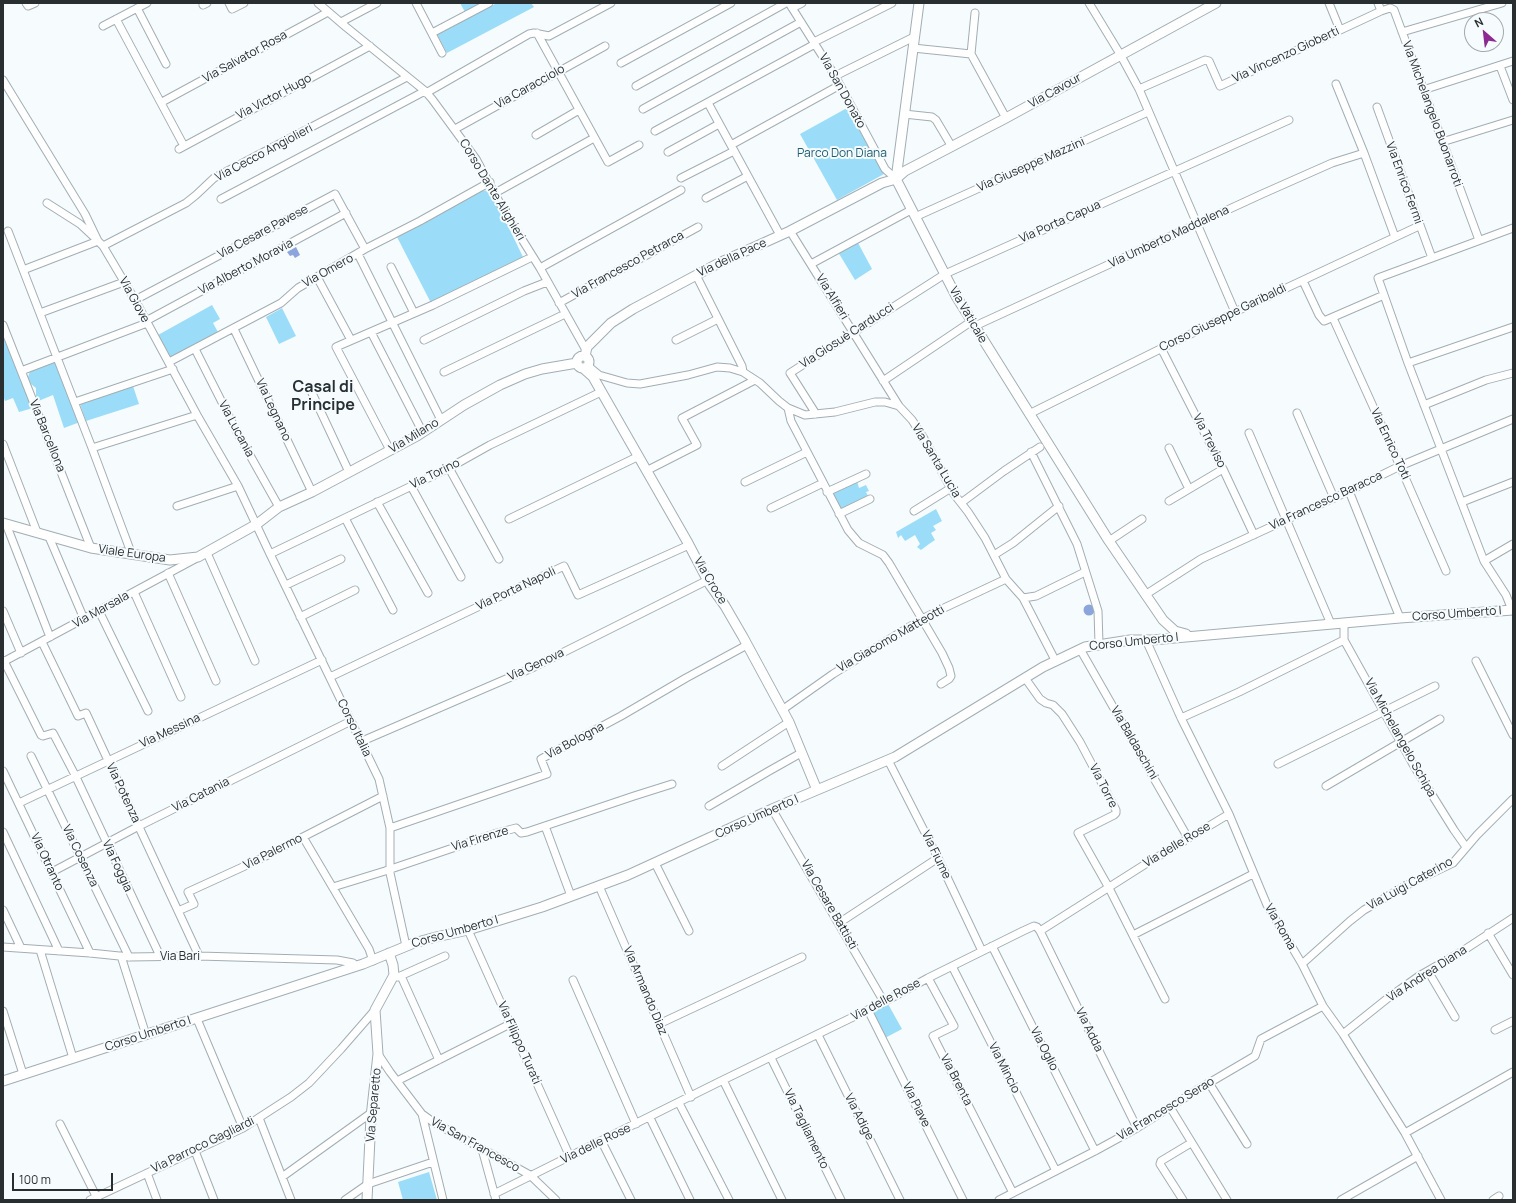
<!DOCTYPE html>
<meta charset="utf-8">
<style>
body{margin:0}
#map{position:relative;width:1516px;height:1203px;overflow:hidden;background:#f6fbfe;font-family:Manrope,sans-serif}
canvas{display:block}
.frame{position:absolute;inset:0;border:4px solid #292e30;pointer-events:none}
.north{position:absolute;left:1464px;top:12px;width:40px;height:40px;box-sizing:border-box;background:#f6fbfe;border:1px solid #a4a9ac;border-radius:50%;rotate:332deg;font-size:11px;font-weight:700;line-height:16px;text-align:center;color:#292e30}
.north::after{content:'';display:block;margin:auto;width:14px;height:18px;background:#8d2990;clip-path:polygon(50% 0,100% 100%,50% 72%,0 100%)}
.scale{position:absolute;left:12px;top:1173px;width:101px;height:18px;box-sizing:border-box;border:2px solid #292e30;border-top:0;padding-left:5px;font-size:12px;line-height:14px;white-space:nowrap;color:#292e30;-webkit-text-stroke:3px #f6fbfe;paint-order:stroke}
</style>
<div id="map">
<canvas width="1516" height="1203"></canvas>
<div class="frame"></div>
<div class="north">N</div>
<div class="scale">100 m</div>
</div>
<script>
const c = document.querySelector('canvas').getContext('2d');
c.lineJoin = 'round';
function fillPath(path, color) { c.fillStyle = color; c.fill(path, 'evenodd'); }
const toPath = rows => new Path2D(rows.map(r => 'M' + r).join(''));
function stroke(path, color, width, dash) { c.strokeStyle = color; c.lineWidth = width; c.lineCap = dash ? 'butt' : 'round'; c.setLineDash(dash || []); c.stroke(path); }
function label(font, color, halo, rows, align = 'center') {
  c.font = font + ' Manrope,sans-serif'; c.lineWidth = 4; c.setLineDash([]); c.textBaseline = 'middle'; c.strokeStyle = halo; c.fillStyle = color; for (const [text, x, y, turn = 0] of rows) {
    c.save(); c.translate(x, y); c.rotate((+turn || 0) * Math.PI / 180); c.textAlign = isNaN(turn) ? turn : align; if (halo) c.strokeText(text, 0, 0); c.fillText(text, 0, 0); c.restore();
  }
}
const green = toPath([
 [460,3,481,3,465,12],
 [497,3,531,3,534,7,447,53,437,34],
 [847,108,884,174,837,200,800,134],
 [490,190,491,191,523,257,431,303,397,237,482,191],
 [857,241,872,269,855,280,838,252],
 [212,305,220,319,213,323,219,334,171,358,158,335],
 [282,308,296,336,279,344,266,317],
 [5,340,33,408,19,412,13,398,5,401,3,396,3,341],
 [56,361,80,422,64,428,53,395,36,402,36,388,31,384,28,377,30,371],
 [133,386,139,404,86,421,80,404],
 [857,481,859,488,866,485,869,491,866,492,868,496,841,509,832,493],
 [936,509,942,521,933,526,936,530,931,533,935,540,929,544,921,550,917,547,920,544,915,535,905,541,901,535,898,538,896,532],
 [888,1004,902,1029,885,1038,873,1014,873,1012],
 [429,1172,437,1200,403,1200,398,1182]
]);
const water = toPath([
 [296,247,300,255,295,258,293,255,290,256,287,252],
 '1083.5 610a5.5 5.5 0 1 1 11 0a5.5 5.5 0 1 1-11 0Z'
]);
const minor = toPath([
 [26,3,28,6,35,3],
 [229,3,232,9,244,3],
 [318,3,346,27,425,91,432,99,476,159,503,209,540,268,586,350],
 [416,3,442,53],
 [789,3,835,76,885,169,896,179],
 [1089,3,1120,54,1139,89,1235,312],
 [1329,3,1340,30],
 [1378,3,1381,11,1390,8,1394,10,1479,240],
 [203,5,207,3],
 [137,8,166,64],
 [792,8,802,3],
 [975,13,971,54,1006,118],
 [116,19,184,146],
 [341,22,377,3],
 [103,26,147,3],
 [1402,32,1502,3],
 [432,33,489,3],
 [537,33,608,162,639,145],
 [814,42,892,3],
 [913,48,971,54],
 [621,63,731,3],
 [1500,66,1513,100],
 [835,76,914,37],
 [3,80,85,214,98,241,103,246,135,300,197,415,238,486,270,554,379,779,390,828,390,873,406,946],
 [1336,84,1364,153,1395,237],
 [636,86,786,3],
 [1139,89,1205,60,1209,61,1220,86,1381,11],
 [1423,90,1513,61],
 [426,93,529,34,534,33,549,36,611,3],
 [162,102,328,12],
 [708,103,780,235],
 [1377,107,1432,258],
 [643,109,801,22],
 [904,114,932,117,936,120,952,147],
 [455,129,605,46],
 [655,131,815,44],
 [536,135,579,110],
 [1442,142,1513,120],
 [731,145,840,85],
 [179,149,370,46],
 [668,152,719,124],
 [681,178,734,151],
 [495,193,594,138],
 [706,198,748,176],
 [221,199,425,91],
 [47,203,80,224,95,238],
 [915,217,1148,112],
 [8,231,92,448,132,555],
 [790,231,899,406],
 [103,246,186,203,196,195,214,178,407,77],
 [358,254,441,420],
 [811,264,911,210],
 [391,267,414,313],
 [540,268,681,190],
 [23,270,98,241],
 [696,275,742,366,743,372],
 [317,277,351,340],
 [1303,281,1319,315,1324,321,1384,295],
 [135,300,335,194,365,249],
 [559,303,698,227],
 [40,313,124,282],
 [1333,318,1400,466,1446,571],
 [146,321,346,213],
 [3,325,91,548],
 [975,326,1262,194,1332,163,1364,153],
 [234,329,312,492],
 [371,332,422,431],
 [424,340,524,291,547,282],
 [676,340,718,319],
 [1161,348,1223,469,1254,535],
 [195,349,238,434,279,507],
 [169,362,281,303,298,288,365,249,420,221,490,182],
 [1408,363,1513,327],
 [588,366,599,375,627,383,640,384,688,375,717,367,730,368,743,372,760,383,779,401,788,408,805,415,835,412,875,402,885,402,899,406,912,420,923,437,954,494,968,512,985,538,1006,579,1023,598,1055,660],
 [21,371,147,323],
 [444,372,565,314],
 [883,381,972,321],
 [312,393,349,472],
 [75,402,173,369],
 [1424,405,1486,380,1513,373],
 [788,408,791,421,848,530,859,543,883,555,889,563,942,653,949,668,951,676,949,679,941,684],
 [1297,413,1334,498],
 [816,414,790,373,945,274,1289,120],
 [1029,414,1235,312,1419,226],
 [1249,433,1331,624],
 [3,444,37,532],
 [92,448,197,415],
 [1169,448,1189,489],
 [390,450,336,347,433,305,532,257],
 [1031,452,1077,544,1098,611,1099,644],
 [449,468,499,559],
 [646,471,697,445,682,418,755,380],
 [745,482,807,452],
 [411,486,461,577],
 [1349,491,1400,618],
 [827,492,866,474],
 [1169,501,1223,469],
 [377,502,428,593],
 [1462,502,1513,482],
 [961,503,1004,471,1040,447],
 [177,506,238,486],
 [771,508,823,483],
 [914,511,951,488],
 [839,514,870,499],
 [345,518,393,610],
 [509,519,637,457],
 [6,524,50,637],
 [49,537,84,619],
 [1109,541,1142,519],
 [207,553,255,661],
 [270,554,449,468,490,445,601,392],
 [994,555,1013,543,1059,506],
 [1484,561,1513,544],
 [168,573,216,681],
 [286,585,341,559],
 [134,592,181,697],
 [1145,595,1201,559,1349,491,1400,466,1513,419],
 [1023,598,1036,596,1085,572],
 [1512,610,1506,595,1484,561,1408,363,1378,278,1513,228],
 [3,611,21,653],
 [99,611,148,711],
 [300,617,355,590],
 [1344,623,1344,640,1414,766,1454,830,1466,847],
 [1146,640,1181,718,1229,814,1267,905,1302,964,1323,1006,1343,1034,1405,1133,1441,1200],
 [42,642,78,716,86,713,199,956],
 [1080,649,1188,838],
 [4,661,41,735,43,736,53,733,75,775,160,956],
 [1476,661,1513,735],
 [3,662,195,559],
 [330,677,564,566,578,595,689,545],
 [1025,678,1040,699,1046,703,1053,705,1062,714,1080,742,1116,810,1116,813,1114,815,1078,833,1109,888,1165,999],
 [782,710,833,674,922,619,944,608,1006,579],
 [1181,718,1239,692,1344,640],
 [360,742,534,667,708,580],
 [31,756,129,957],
 [888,760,938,858,982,951],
 [1278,764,1435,686],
 [722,766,789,722],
 [3,771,90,953],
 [1326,786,1440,719],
 [19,803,322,660],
 [709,806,769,771,801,753],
 [772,809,884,1002],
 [545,826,571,896],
 [390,828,547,774,541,759,621,716,686,678,747,645],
 [3,832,59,951],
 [303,837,369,949,373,961],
 [655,863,689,931],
 [52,872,139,826,351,721],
 [599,886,691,1097],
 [333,887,385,871,497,833,516,828,521,833,527,832,634,796,672,784],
 [3,910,21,948],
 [178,911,194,904,188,892,258,860,383,796],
 [839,923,938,858],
 [468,930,570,1157],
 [1040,931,1137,1128],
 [1488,933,1513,975],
 [1133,935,1253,874],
 [992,946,1095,1151],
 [3,947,90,953,129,957,199,956,337,960,353,963,356,966],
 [40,950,73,1058],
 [121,956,146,1035],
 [1302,964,1350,921,1364,910,1407,885,1453,863,1477,835,1513,799],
 [952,966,1056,1171],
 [1428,971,1455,1017],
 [401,976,439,1060],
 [398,977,445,956],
 [928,978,954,1026,933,1036,1013,1193],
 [573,980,636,1124],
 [868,1010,963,1200],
 [3,1011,23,1074],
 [197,1019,243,1128],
 [659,1024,802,957],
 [1495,1030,1513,1021],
 [1343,1034,1388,998,1419,976,1461,952,1513,918],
 [818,1035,900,1200],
 [378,1054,390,1072,422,1114,433,1122,530,1175,556,1200],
 [771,1058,841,1200],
 [399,1080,510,1024],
 [723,1080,782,1200],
 [1209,1083,1247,1144],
 [679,1103,729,1200],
 [1170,1107,1227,1200],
 [422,1114,443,1200],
 [259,1118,291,1200],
 [650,1118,690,1200],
 [60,1124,98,1200],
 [1405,1133,1513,1072],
 [602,1142,631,1200],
 [482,1149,496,1200],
 [195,1151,214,1200],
 [147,1173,157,1200],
 [282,1177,371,1113],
 [494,1194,723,1080,884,1002,928,978,1023,931,1034,926,1037,927,1040,931,1144,865,1229,814],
 [90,1200,243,1128,291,1097,309,1083,341,1049,375,1010],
 [345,1200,368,1184,433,1162],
 [999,1200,1095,1151,1137,1128,1197,1090,1255,1056,1261,1039,1323,1006],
 [1183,1200,1160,1164,1161,1161,1191,1143],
 [1341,1200,1418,1156],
 [1493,1200,1499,1196]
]);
const tertiary = toPath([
 [919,3,896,179,956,296,1109,541,1163,620,1175,631,1186,634],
 '577 362a6 6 0 1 1 12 0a6 6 0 1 1-12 0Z',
 [585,356,587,347,611,323,633,309,719,263,790,231,882,183,896,179,905,171,1006,118,1216,3],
 [584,369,593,377,688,543,710,585,725,606,743,637,789,722,817,790],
 [3,523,91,548,170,560,198,557,257,524,279,507,312,492,417,436,464,405,500,385,525,374,542,369,577,363],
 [3,1081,363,964,414,943,436,937,468,930,542,907,628,875,772,809,895,757,1043,667,1085,647,1130,640,1152,640,1400,618,1513,610],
 [367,1200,371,1117,378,1054,375,1010,394,975,393,965,389,953]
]);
const streetNames = [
 ["Via Vincenzo Gioberti",1286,55,-25],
 ["Via Salvator Rosa",245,57,-29],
 ["Via Caracciolo",530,87,-29],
 ["Via San Donato",842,91,61],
 ["Via Cavour",1055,91,-29],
 ["Via Victor Hugo",274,97,-28],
 ["Via Michelangelo Buonarroti",1432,114,70],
 ["Via Cecco Angiolieri",264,153,-28],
 ["Via Giuseppe Mazzini",1031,165,-24],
 ["Via Enrico Fermi",1404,183,70],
 ["Corso Dante Alighieri",492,190,59],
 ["Via Porta Capua",1060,222,-24],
 ["Via Cesare Pavese",263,232,-28],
 ["Via Umberto Maddalena",1169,237,-25],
 ["Via della Pace",732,258,-25],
 ["Via Francesco Petrarca",628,265,-29],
 ["Via Alberto Moravia",246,267,-28],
 ["Via Omero",328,271,-29],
 ["Via Alfieri",832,297,58],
 ["Via Giove",134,300,61],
 ["Via Vaticale",968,315,60],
 ["Corso Giuseppe Garibaldi",1223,318,-26],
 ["Via Giosuè Carducci",847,336,-33],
 ["Via Legnano",273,410,65],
 ["Via Lucania",236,429,62],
 ["Via Barcellona",47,436,68],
 ["Via Milano",414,436,-31],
 ["Via Treviso",1209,441,63],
 ["Via Enrico Toti",1390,444,65],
 ["Via Santa Lucia",936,461,59],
 ["Via Torino",435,474,-26],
 ["Via Francesco Baracca",1326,501,-25],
 ["Viale Europa",132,554,8],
 ["Via Croce",710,581,59],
 ["Via Porta Napoli",516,589,-25],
 ["Via Marsala",101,610,-29],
 ["Corso Umberto I",1457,614,-4],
 ["Via Giacomo Matteotti",891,639,-30],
 ["Corso Umberto I",1134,642,-6],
 ["Via Genova",536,665,-25],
 ["Corso Italia",354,728,64],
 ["Via Messina",170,731,-25],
 ["Via Michelangelo Schipa",1400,738,61],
 ["Via Bologna",575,741,-28],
 ["Via Baldaschini",1134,743,60],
 ["Via Torre",1103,786,63],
 ["Via Potenza",123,793,65],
 ["Via Catania",201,795,-27],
 ["Corso Umberto I",757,817,-24],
 ["Via Firenze",480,839,-17],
 ["Via delle Rose",1177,845,-31],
 ["Via Palermo",273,852,-27],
 ["Via Fiume",936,855,64],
 ["Via Cosenza",80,856,64],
 ["Via Otranto",47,862,65],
 ["Via Foggia",117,866,65],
 ["Via Luigi Caterino",1410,884,-29],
 ["Via Cesare Battisti",829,905,60],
 ["Via Roma",1280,927,60],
 ["Corso Umberto I",455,932,-16],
 ["Via Bari",180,957],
 ["Via Andrea Diana",1427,974,-33],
 ["Via Armando Diaz",645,991,67],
 ["Via delle Rose",886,1000,-28],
 ["Via Adda",1089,1030,64],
 ["Corso Umberto I",148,1034,-18],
 ["Via Filippo Turati",519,1043,66],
 ["Via Oglio",1044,1049,63],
 ["Via Mincio",1004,1068,63],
 ["Via Brenta",956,1080,63],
 ["Via Separetto",374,1105,-85],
 ["Via Piave",916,1105,64],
 ["Via Francesco Serao",1166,1109,-31],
 ["Via Adige",859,1117,63],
 ["Via Tagliamento",806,1129,64],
 ["Via delle Rose",596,1144,-26],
 ["Via Parroco Gagliardi",203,1145,-26],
 ["Via San Francesco",475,1145,29]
];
const parkNames = [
 ["Parco Don Diana",842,154]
];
const districtNames = [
 ["Casal di",323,388],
 ["Principe",323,406]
];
fillPath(green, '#9bddf8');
fillPath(water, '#8ca5dc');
stroke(minor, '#a2aeb4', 9);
stroke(tertiary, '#a2aeb4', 11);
stroke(minor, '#fff', 7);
stroke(tertiary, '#fff', 9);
label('12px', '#292e30', '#f6fbfe', streetNames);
label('12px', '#215d72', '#f6fbfe', parkNames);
label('bold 16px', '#273135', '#f6fbfe', districtNames);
</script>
